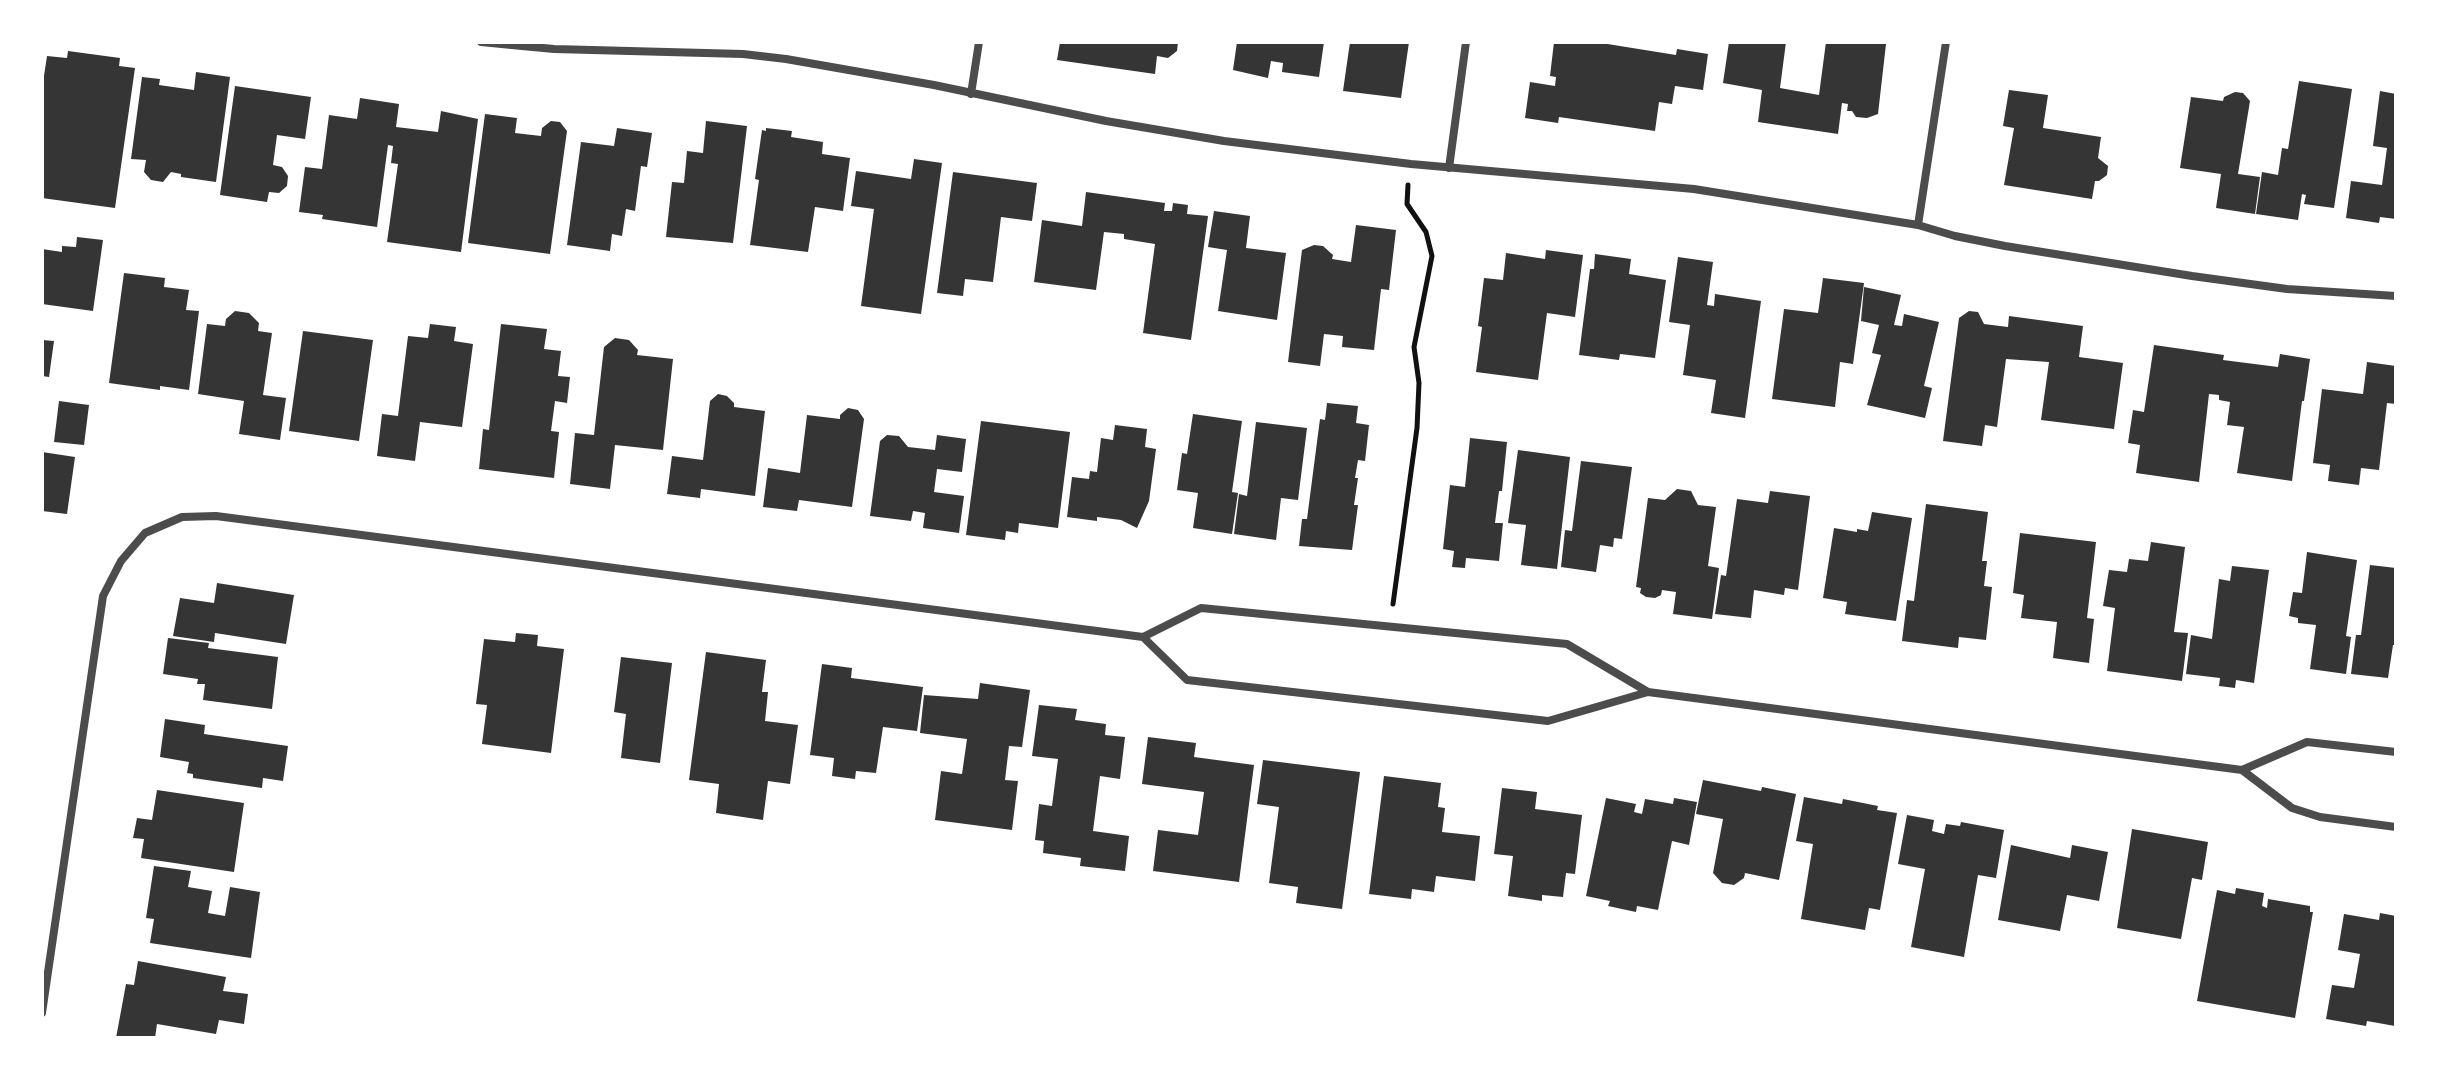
<!DOCTYPE html>
<style>
body{margin:0}
#map{position:relative;width:2438px;height:1080px;overflow:hidden;background:#fff;font-family:"Noto Serif",serif}
canvas{display:block}
.frame{position:absolute;inset:0;border:44px solid #fff;pointer-events:none}
</style>
<div id="map">
<canvas width="2438" height="1080"></canvas>
<div class="frame"></div>
</div>
<script>
const c = document.querySelector('canvas').getContext('2d');
c.lineJoin = 'round';
function fillPath(path, color) { c.fillStyle = color; c.fill(path, 'evenodd'); }
const toPath = rows => new Path2D(rows.map(r => 'M' + r).join(''));
function stroke(path, color, width, dash) { c.strokeStyle = color; c.lineWidth = width; c.lineCap = dash ? 'butt' : 'round'; c.setLineDash(dash || []); c.stroke(path); }
const building = toPath([
 [1060,42,1178,42,1177,51,1168,58,1157,56,1155,74,1057,60],
 [1237,42,1324,42,1319,77,1282,72,1283,63,1271,61,1268,78,1233,70],
 [1350,42,1409,42,1401,98,1343,91],
 [1554,42,1595,42,1676,55,1677,49,1708,54,1703,90,1675,86,1672,104,1659,102,1655,131,1559,117,1558,123,1525,118,1530,82,1555,86,1556,77,1550,76],
 [1729,42,1786,42,1780,88,1819,95,1826,42,1882,42,1886,44,1878,114,1867,118,1856,117,1852,111,1847,111,1848,104,1842,103,1838,134,1758,122,1762,90,1723,83],
 [68,51,120,58,119,66,135,68,115,208,42,198,42,89,47,56,67,58],
 [196,72,230,77,216,182,181,177,181,174,171,172,163,182,151,180,144,172,146,160,131,159,142,77,160,79,159,85,194,90],
 [2299,81,2352,89,2334,208,2304,204,2306,195,2302,194,2298,220,2256,214,2262,172,2278,175,2282,148,2288,149],
 [235,86,311,97,305,139,277,135,273,165,282,167,288,176,287,186,279,193,269,192,267,202,220,195],
 [2009,90,2048,95,2043,128,2101,137,2098,158,2108,166,2107,175,2099,181,2095,181,2092,199,2004,185,2014,128,2003,126],
 [2380,91,2396,94,2396,219,2380,217,2379,223,2346,218,2351,181,2382,185,2387,148,2373,146],
 [2235,92,2243,93,2250,101,2238,174,2260,177,2255,214,2216,208,2221,174,2180,168,2191,97,2223,101,2224,97],
 [360,98,399,104,396,127,438,132,441,111,478,119,461,252,387,242,398,164,391,163,393,146,388,145,377,227,322,219,323,215,299,212,305,167,322,169,329,115,357,119],
 [485,114,517,118,515,133,541,136,542,128,551,121,560,122,567,131,550,254,468,243],
 [706,121,747,126,733,243,666,237,672,182,684,183,687,151,703,153],
 [617,128,652,133,647,167,641,166,635,211,626,209,622,236,612,234,610,251,567,245,581,142,614,146],
 [766,128,792,131,791,137,823,142,822,154,850,158,843,211,815,207,808,252,750,245,759,180,755,179,762,130,766,131],
 [914,159,942,163,921,314,861,306,874,209,851,206,856,171,911,179],
 [953,172,1037,183,1032,221,1001,217,993,282,965,279,963,296,937,293],
 [1086,192,1165,203,1164,211,1172,211,1173,203,1188,205,1187,214,1208,216,1191,340,1143,333,1155,244,1124,239,1124,234,1104,232,1096,290,1034,282,1042,220,1082,226],
 [1214,211,1250,216,1246,248,1286,253,1277,320,1218,311,1227,250,1208,247],
 [1356,225,1396,230,1389,290,1381,289,1374,350,1342,347,1343,336,1324,334,1320,366,1288,362,1302,250,1314,245,1323,246,1333,255,1332,259,1351,262],
 [77,237,103,240,93,311,42,304,42,249,62,252,62,246,76,247],
 [1546,250,1583,255,1575,317,1547,313,1538,380,1476,372,1482,327,1478,326,1484,278,1503,280,1506,253,1545,259],
 [1595,254,1631,259,1629,274,1666,280,1655,358,1620,354,1619,360,1579,355,1590,269,1594,269],
 [1678,257,1713,262,1707,305,1714,306,1715,294,1761,301,1745,418,1711,413,1716,380,1683,375,1690,325,1669,322],
 [124,273,165,278,164,287,189,290,186,310,199,311,189,390,160,386,160,390,109,383],
 [1823,278,1864,283,1853,364,1840,362,1835,407,1772,399,1784,309,1818,313],
 [1864,287,1901,295,1894,325,1902,326,1904,314,1939,322,1924,386,1932,388,1925,418,1867,405,1881,355,1872,353,1879,325,1861,321],
 [235,311,249,313,259,323,258,331,272,333,263,395,286,398,280,440,239,434,244,401,198,394,207,324,225,326,226,319],
 [1969,311,1978,312,1984,324,2008,327,2009,316,2083,326,2079,357,2123,363,2114,429,2041,420,2049,362,2006,359,1997,427,1985,425,1982,446,1943,441,1959,318],
 [430,324,456,327,454,341,473,344,462,427,420,422,415,461,377,456,382,414,398,416,408,336,428,338],
 [501,324,547,329,544,349,561,351,558,376,570,377,567,403,555,401,551,431,559,432,554,478,479,469,483,429,489,430],
 [303,331,373,340,359,441,289,431],
 [615,338,629,340,638,350,637,355,673,359,663,450,615,445,610,489,570,484,575,433,594,435,604,347],
 [42,340,54,341,49,377,42,376],
 [2154,345,2224,355,2223,360,2278,367,2280,354,2310,359,2304,401,2302,401,2292,481,2237,473,2244,427,2227,425,2230,402,2219,400,2219,395,2209,394,2199,482,2136,473,2140,445,2128,443,2133,410,2144,412],
 [2367,362,2396,366,2396,404,2387,403,2379,470,2361,468,2359,485,2328,481,2330,465,2313,463,2322,389,2363,394],
 [718,394,727,396,734,403,734,407,765,411,755,496,701,489,700,498,667,494,672,456,703,460,710,401],
 [59,401,89,405,84,445,54,442],
 [1327,403,1358,406,1356,423,1369,425,1365,461,1358,460,1355,478,1358,478,1354,505,1358,505,1352,550,1299,546,1302,519,1307,519,1320,419,1325,420],
 [848,408,858,410,864,419,852,507,799,500,797,511,763,507,768,468,800,473,807,415,840,419,840,415],
 [1193,414,1242,421,1232,492,1238,493,1232,534,1193,528,1198,493,1177,490,1182,453,1187,454],
 [981,421,1070,432,1058,528,1019,523,1018,533,1006,531,1005,540,966,535],
 [1256,422,1307,428,1298,500,1281,498,1276,540,1234,534,1239,494,1247,496],
 [1115,425,1147,429,1145,447,1156,449,1149,501,1137,528,1121,520,1097,517,1097,521,1067,517,1072,477,1089,479,1090,471,1097,472,1101,438,1113,440],
 [887,435,899,436,908,447,935,450,937,435,966,439,962,472,937,469,934,492,964,496,959,533,923,528,925,513,913,511,911,521,870,516,880,441],
 [1470,438,1507,442,1502,491,1499,491,1495,523,1503,523,1499,561,1466,558,1465,568,1452,567,1454,551,1443,549,1450,485,1465,487],
 [1518,450,1570,457,1557,569,1521,565,1526,525,1508,523],
 [42,452,75,457,67,514,42,511],
 [1581,461,1632,467,1622,539,1614,538,1613,547,1600,545,1596,572,1561,567,1565,530,1572,531],
 [1677,489,1691,491,1698,505,1716,507,1708,566,1719,568,1712,619,1673,614,1676,592,1662,590,1661,595,1655,598,1646,597,1640,593,1641,588,1636,587,1648,498,1665,500],
 [1770,491,1810,496,1798,590,1785,588,1784,595,1754,590,1751,618,1715,614,1721,575,1726,576,1737,499,1768,503],
 [1926,504,1988,512,1982,561,1987,561,1984,586,1992,587,1986,640,1959,637,1958,648,1902,641,1907,600,1914,601],
 [1872,512,1912,518,1896,621,1845,614,1847,602,1823,598,1834,528,1857,532,1857,529,1868,531],
 [2020,533,2096,542,2087,618,2094,619,2089,663,2053,658,2057,622,2021,618,2024,595,2013,593],
 [2151,542,2185,547,2174,632,2188,633,2182,681,2107,671,2115,608,2103,606,2109,570,2127,572,2129,559,2148,561],
 [2307,552,2357,560,2346,636,2351,637,2346,674,2310,669,2316,625,2298,623,2298,618,2289,616,2293,592,2302,593],
 [2370,565,2396,568,2396,645,2393,645,2388,678,2351,674,2356,635,2361,635],
 [2232,566,2269,570,2254,683,2236,680,2235,688,2219,686,2220,678,2186,674,2191,635,2212,639,2219,579,2230,581],
 [217,583,294,595,286,644,215,633,214,642,173,636,180,598,214,603],
 [516,633,538,635,537,646,564,649,551,753,482,744,487,705,476,704,484,639,515,642],
 [168,638,209,643,208,648,278,657,272,709,203,700,205,684,197,684,198,679,163,674],
 [706,652,766,660,762,692,768,692,765,721,798,725,790,784,768,781,763,820,716,813,719,784,689,780],
 [621,657,672,663,660,763,621,758,626,714,614,712],
 [822,664,852,668,851,678,923,687,917,731,883,727,876,773,856,771,855,779,832,776,834,758,810,755],
 [980,683,1030,690,1022,747,1009,746,1005,780,1018,781,1012,830,935,820,941,771,962,774,967,739,920,733,924,695,978,699],
 [1039,705,1077,709,1075,720,1106,724,1105,735,1125,737,1120,779,1100,776,1093,831,1129,836,1125,871,1080,866,1081,858,1043,853,1044,841,1035,840,1039,804,1052,806,1058,759,1032,756],
 [165,719,205,725,204,734,288,746,283,781,263,778,262,788,193,778,193,774,187,773,189,762,160,757],
 [1148,737,1196,743,1194,757,1254,765,1239,882,1153,871,1158,830,1198,835,1204,792,1142,784],
 [1263,760,1360,772,1342,909,1296,903,1298,887,1269,883,1279,807,1257,804],
 [1384,776,1441,783,1438,807,1445,808,1442,832,1480,836,1475,881,1436,876,1434,892,1412,889,1411,899,1369,894],
 [1703,780,1761,791,1762,787,1796,794,1779,880,1745,873,1744,878,1734,885,1722,883,1713,873,1723,819,1696,814],
 [1502,788,1537,792,1535,809,1582,815,1575,874,1566,873,1563,897,1542,895,1542,901,1508,896,1513,856,1494,854],
 [157,790,244,803,234,872,141,858,144,839,133,838,137,818,152,820],
 [1804,797,1842,804,1843,799,1878,806,1877,810,1897,813,1880,910,1869,908,1865,930,1801,919,1813,844,1796,841],
 [1606,798,1636,804,1634,812,1642,814,1645,799,1673,804,1674,798,1697,802,1689,845,1672,841,1658,910,1637,906,1636,912,1608,906,1610,901,1586,896],
 [1907,815,1934,820,1932,831,1944,834,1946,824,1960,826,1961,822,2004,830,1996,878,1978,875,1964,957,1911,947,1925,869,1898,864],
 [2132,829,2208,842,2202,880,2192,878,2181,939,2117,928],
 [2011,845,2070,858,2072,845,2108,852,2099,901,2067,895,2060,931,1998,920],
 [154,866,191,871,188,887,212,891,208,913,225,916,230,887,260,892,251,958,150,943,154,919,146,918],
 [2236,888,2264,893,2262,906,2267,908,2268,899,2310,906,2310,912,2313,912,2295,1018,2197,1001,2217,890,2235,894],
 [2380,913,2396,916,2395,1026,2367,1021,2366,1026,2326,1019,2332,985,2354,988,2360,954,2338,950,2344,914,2379,920],
 [138,961,226,977,223,991,248,994,244,1024,219,1020,216,1034,157,1024,155,1038,116,1038,126,984,134,985]
]);
const path = toPath([
 [1393,604,1417,428,1419,383,1414,347,1432,256,1426,232,1407,204,1408,185]
]);
const minor = toPath([
 [481,42,522,46],
 [523,42,522,46,554,49,743,54,786,59,934,85,1106,121,1224,141,1411,164,1694,189,1918,225,1946,42],
 [971,94,979,42],
 [1449,168,1466,42],
 [1918,225,1955,236,2005,246,2192,276,2287,289,2396,296],
 [1143,637,1187,680,1548,721,1648,692],
 [2242,770,2307,742,2396,752],
 [42,1013,103,596,121,561,145,533,182,517,216,516,1143,637,1201,608,1567,644,1648,692,2242,770,2292,808,2320,817,2396,827]
]);
fillPath(building, '#353535');
stroke(path, '#111', 5);
stroke(minor, '#4c4c4c', 8);
</script>
